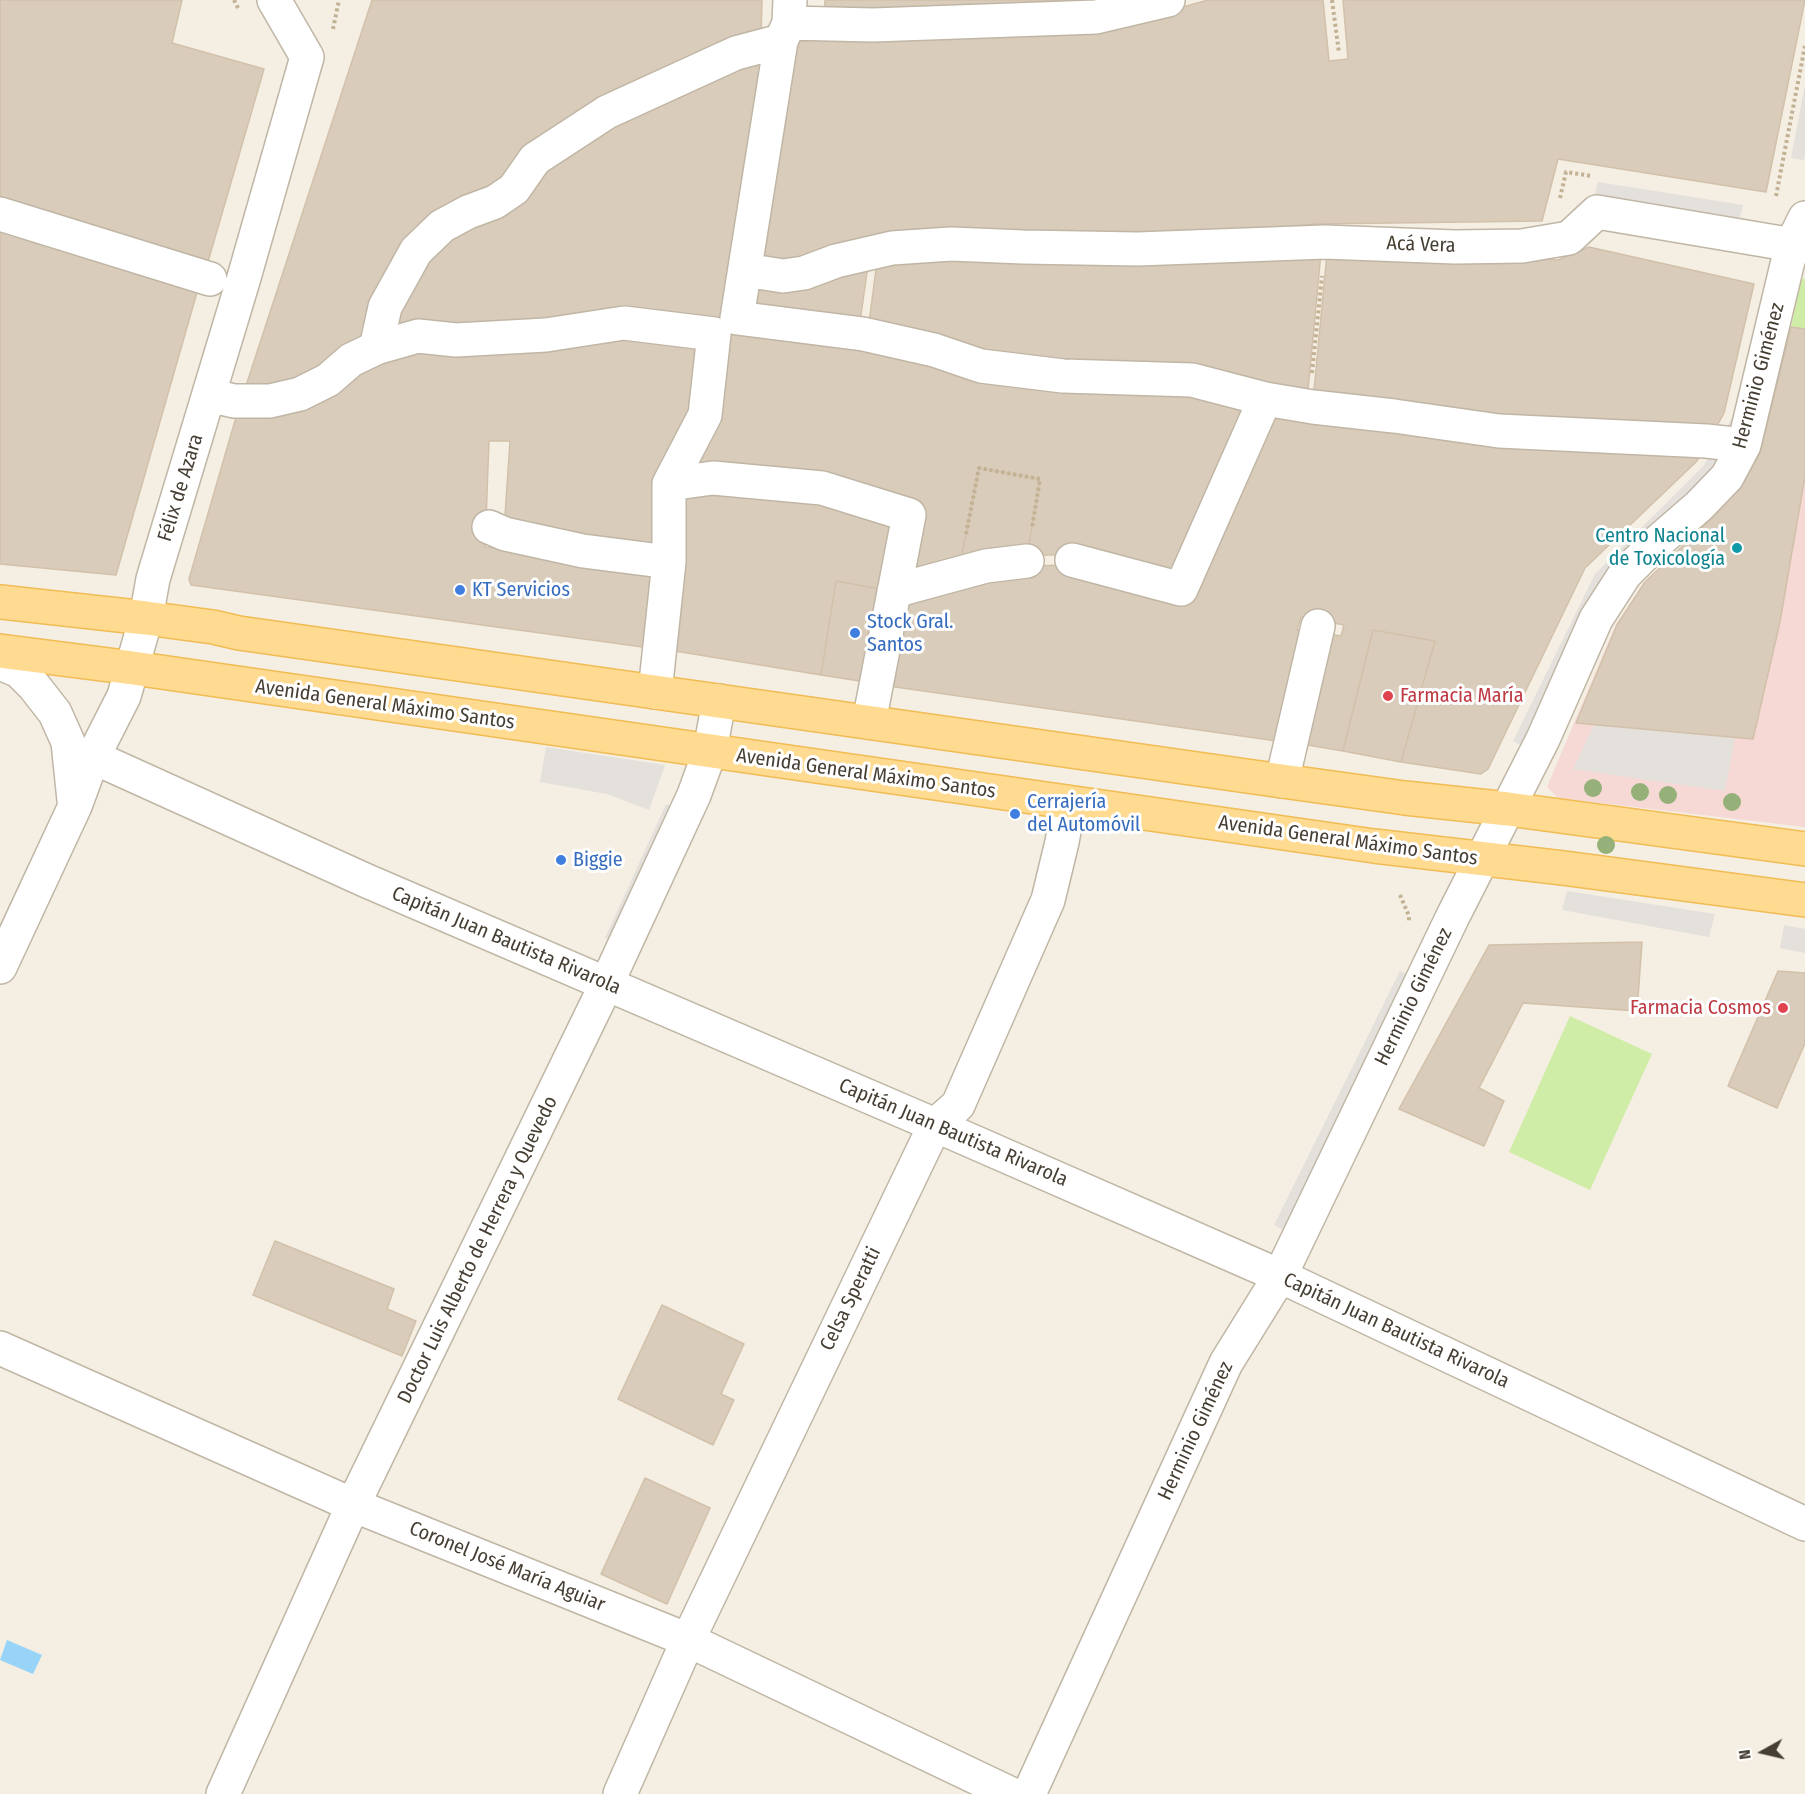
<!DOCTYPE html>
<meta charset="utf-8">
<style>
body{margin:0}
#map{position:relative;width:1805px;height:1794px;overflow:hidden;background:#f4eee3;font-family:"Fira Sans Condensed",sans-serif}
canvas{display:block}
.north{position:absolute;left:1733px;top:1722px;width:60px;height:60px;-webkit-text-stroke:4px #fff;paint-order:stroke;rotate:262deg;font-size:16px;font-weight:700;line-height:24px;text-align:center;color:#463e33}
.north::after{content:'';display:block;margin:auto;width:21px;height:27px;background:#463e33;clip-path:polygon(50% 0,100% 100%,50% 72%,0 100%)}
</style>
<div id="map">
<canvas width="1805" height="1794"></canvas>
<div class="north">N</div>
</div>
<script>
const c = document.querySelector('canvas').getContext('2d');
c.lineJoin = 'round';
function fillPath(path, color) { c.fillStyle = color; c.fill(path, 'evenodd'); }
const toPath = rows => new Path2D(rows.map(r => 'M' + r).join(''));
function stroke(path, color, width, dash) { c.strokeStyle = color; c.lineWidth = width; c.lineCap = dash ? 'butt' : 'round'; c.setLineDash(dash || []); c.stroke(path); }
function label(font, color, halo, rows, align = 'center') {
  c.font = font + ' "Fira Sans Condensed",sans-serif'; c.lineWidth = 6; c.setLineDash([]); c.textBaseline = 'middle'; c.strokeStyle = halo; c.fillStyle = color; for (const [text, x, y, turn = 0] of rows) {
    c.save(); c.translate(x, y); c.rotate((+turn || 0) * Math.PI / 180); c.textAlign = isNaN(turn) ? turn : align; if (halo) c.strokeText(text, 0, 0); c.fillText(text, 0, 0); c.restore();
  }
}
const medical = toPath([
 [1791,327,1805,329,1805,827,1558,798,1547,787,1616,624,1645,582,1717,513,1742,484,1759,453]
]);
const green = toPath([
 [1805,278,1805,329,1791,327,1801,280],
 [1570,1016,1652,1054,1590,1190,1509,1152]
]);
const parking = toPath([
 [1805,85,1805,155,1804,160,1791,158],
 [1598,182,1743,205,1740,218,1595,194],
 [1734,415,1744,418,1713,473,1522,746,1513,741,1595,574,1704,465],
 [1594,725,1735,738,1725,791,1573,769],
 [546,747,665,765,649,810,607,794,540,782],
 [666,804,675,807,614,943,605,938],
 [1567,891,1715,914,1709,937,1562,910],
 [1784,925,1805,929,1805,953,1780,948],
 [1400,971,1411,976,1285,1231,1274,1225]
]);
const water = toPath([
 [7,1640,42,1655,33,1674,0,1660]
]);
const building = toPath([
 [0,0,182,0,172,43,264,69,205,272,0,210,0,0],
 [372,0,762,0,761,40,465,206,369,343,325,373,243,395,372,0],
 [825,0,1132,0,824,15,825,0],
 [1208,0,1323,0,1329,61,1348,59,1343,0,1805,0,1766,192,1558,159,1542,221,1315,224,1129,240,800,266,755,259,792,34,1101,30,1208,0],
 [776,47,733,315,713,330,381,342,446,228,609,116,776,47],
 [0,222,200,282,116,575,0,564,0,222],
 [1589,247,1754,284,1724,413,1711,437,1313,401,1327,253,1558,260,1589,247],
 [953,251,1321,253,1307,400,929,342,868,330,877,262,953,251],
 [868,265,859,329,742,313,749,277,868,265],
 [738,321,1190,389,1252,408,1178,585,1070,554,1027,556,1040,479,979,468,960,564,902,582,917,510,677,479,719,336,738,321],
 [1791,327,1805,329,1805,476,1780,622,1753,739,1576,723,1617,625,1645,582,1717,513,1742,484,1760,453,1791,327],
 [709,337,675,468,666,560,504,531,510,441,489,441,485,547,666,564,657,649,191,585,189,579,239,407,419,341,709,337],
 [1267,405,1706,445,1697,461,1585,568,1488,769,1481,774,1401,762,1435,641,1373,630,1343,751,1296,743,1322,633,1341,636,1344,625,1301,617,1297,630,1310,632,1284,742,881,685,898,595,1027,566,1072,565,1183,594,1267,405],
 [979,468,1040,479,1027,556,960,564,979,468],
 [673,488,821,492,905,517,891,591,836,581,821,675,663,649,673,488],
 [836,581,891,591,872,683,821,675,836,581],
 [1373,630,1435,641,1401,762,1343,751,1373,630],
 [1642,942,1637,1011,1523,1003,1479,1088,1504,1101,1484,1146,1399,1109,1489,945,1642,942],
 [1778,971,1805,973,1805,1043,1777,1108,1728,1086,1778,971],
 [275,1241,394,1289,387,1309,416,1321,402,1356,253,1295,275,1241],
 [662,1305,744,1344,721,1394,734,1400,713,1445,618,1399,662,1305],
 [645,1478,710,1508,667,1604,601,1574,645,1478]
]);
const path = toPath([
 [234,0,238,8],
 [1332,0,1339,53],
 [333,29,339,0],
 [1776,196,1805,46],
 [1560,198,1566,172,1592,176],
 [1312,373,1322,276],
 [966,534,979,468,1040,479,1032,528],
 [1400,895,1409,916,1409,921]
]);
const minor = toPath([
 [790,0,789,23,781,41,737,318,863,334,934,350,981,366,1063,376,1192,380,1265,399,1313,407,1394,416,1499,431,1706,441,1744,445],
 [789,23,873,25,1096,17,1168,0],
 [0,214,210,279],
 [745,270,783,276,804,273,836,261,892,248,951,244,1023,247,1138,249,1325,242,1455,247,1522,246,1569,238,1597,212,1805,247],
 [376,348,385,307,416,251,442,226,468,212,495,202,514,189,535,159,607,112,736,53,781,41],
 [209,395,234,401,270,401,300,394,328,380,351,360,376,348,418,336,456,340,546,335,624,323,714,334,705,415,669,484,669,562,655,692],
 [669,484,713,478,822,488,909,515,869,722],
 [489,527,505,534,583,551,669,562],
 [1072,560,1181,589,1265,399],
 [894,591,986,566,1027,561],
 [0,663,19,671,34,686,55,713,68,742,74,800],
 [93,757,367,881,935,1125,1280,1276,1805,1524],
 [1282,781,1318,626],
 [0,967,75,806,93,757,124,696,146,618,153,579,243,281,307,57,274,0],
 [0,1348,353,1505,688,1640,1011,1794],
 [223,1794,353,1505,606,985,694,795,710,751,719,701],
 [620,1794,688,1640,935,1125,958,1105,1048,900,1062,842,1069,803],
 [1029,1794,1226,1363,1280,1276,1453,916,1543,739,1596,619,1625,574,1654,545,1699,506,1727,477,1744,445,1792,244,1805,218]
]);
const major = toPath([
 [0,602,146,618,213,627,239,633,1282,781,1405,798,1508,809,1805,849],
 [0,651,133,668,1374,846,1563,868,1805,900]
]);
const trees = [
 [1593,788],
 [1640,792],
 [1668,795],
 [1732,802],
 [1606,845]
];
const markers = [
 [1737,548,6,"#0f9aa8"],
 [460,590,6,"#3f7fe0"],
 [855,633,6,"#3f7fe0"],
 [1388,696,6,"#e0444e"],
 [1015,814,6,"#3f7fe0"],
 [561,860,6,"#3f7fe0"],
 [1783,1008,6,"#e0444e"]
];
const streetNames = [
 ["Acá Vera",1421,245,2],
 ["Herminio Giménez",1759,376,-75],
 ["Félix de Azara",181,488,-73],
 ["Avenida General Máximo Santos",385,705,8],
 ["Avenida General Máximo Santos",866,774,8],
 ["Avenida General Máximo Santos",1348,841,8],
 ["Capitán Juan Bautista Rivarola",506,941,23],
 ["Herminio Giménez",1414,997,-64],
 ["Capitán Juan Bautista Rivarola",953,1133,23],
 ["Doctor Luis Alberto de Herrera y Quevedo",478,1250,-64],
 ["Celsa Speratti",851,1299,-64],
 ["Capitán Juan Bautista Rivarola",1396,1331,25],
 ["Herminio Giménez",1196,1431,-65],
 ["Coronel José María Aguiar",507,1567,22]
];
const cultureNames = [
 ["Centro Nacional",1725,536],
 ["de Toxicología",1725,559]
];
const shopNames = [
 ["KT Servicios",472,590],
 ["Stock Gral.",867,622],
 ["Santos",867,645],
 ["Cerrajería",1027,802],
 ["del Automóvil",1027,825],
 ["Biggie",573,860]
];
const healthNames = [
 ["Farmacia María",1400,696],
 ["Farmacia Cosmos",1771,1008,"right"]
];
fillPath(medical, '#f6d8d5');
fillPath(green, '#d0eda7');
fillPath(parking, '#e4e0dc');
fillPath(water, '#98d4f8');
fillPath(building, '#daccba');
stroke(building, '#d2c1aa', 1.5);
stroke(minor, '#c0b6a5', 36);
stroke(major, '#f1bc54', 36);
stroke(path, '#c3b194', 4, [3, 3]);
stroke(minor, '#fff', 33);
stroke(major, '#ffdb91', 33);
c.fillStyle = '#95b078';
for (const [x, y] of trees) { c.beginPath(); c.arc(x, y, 9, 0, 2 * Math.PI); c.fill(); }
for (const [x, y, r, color] of markers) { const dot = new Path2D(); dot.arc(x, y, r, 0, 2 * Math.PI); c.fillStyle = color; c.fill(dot); stroke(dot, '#fff', 2); }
label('20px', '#463e33', '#fff', streetNames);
label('20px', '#0d838f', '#fff', cultureNames, 'right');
label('20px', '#366cbe', '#fff', shopNames, 'left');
label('20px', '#be3a42', '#fff', healthNames, 'left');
</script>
